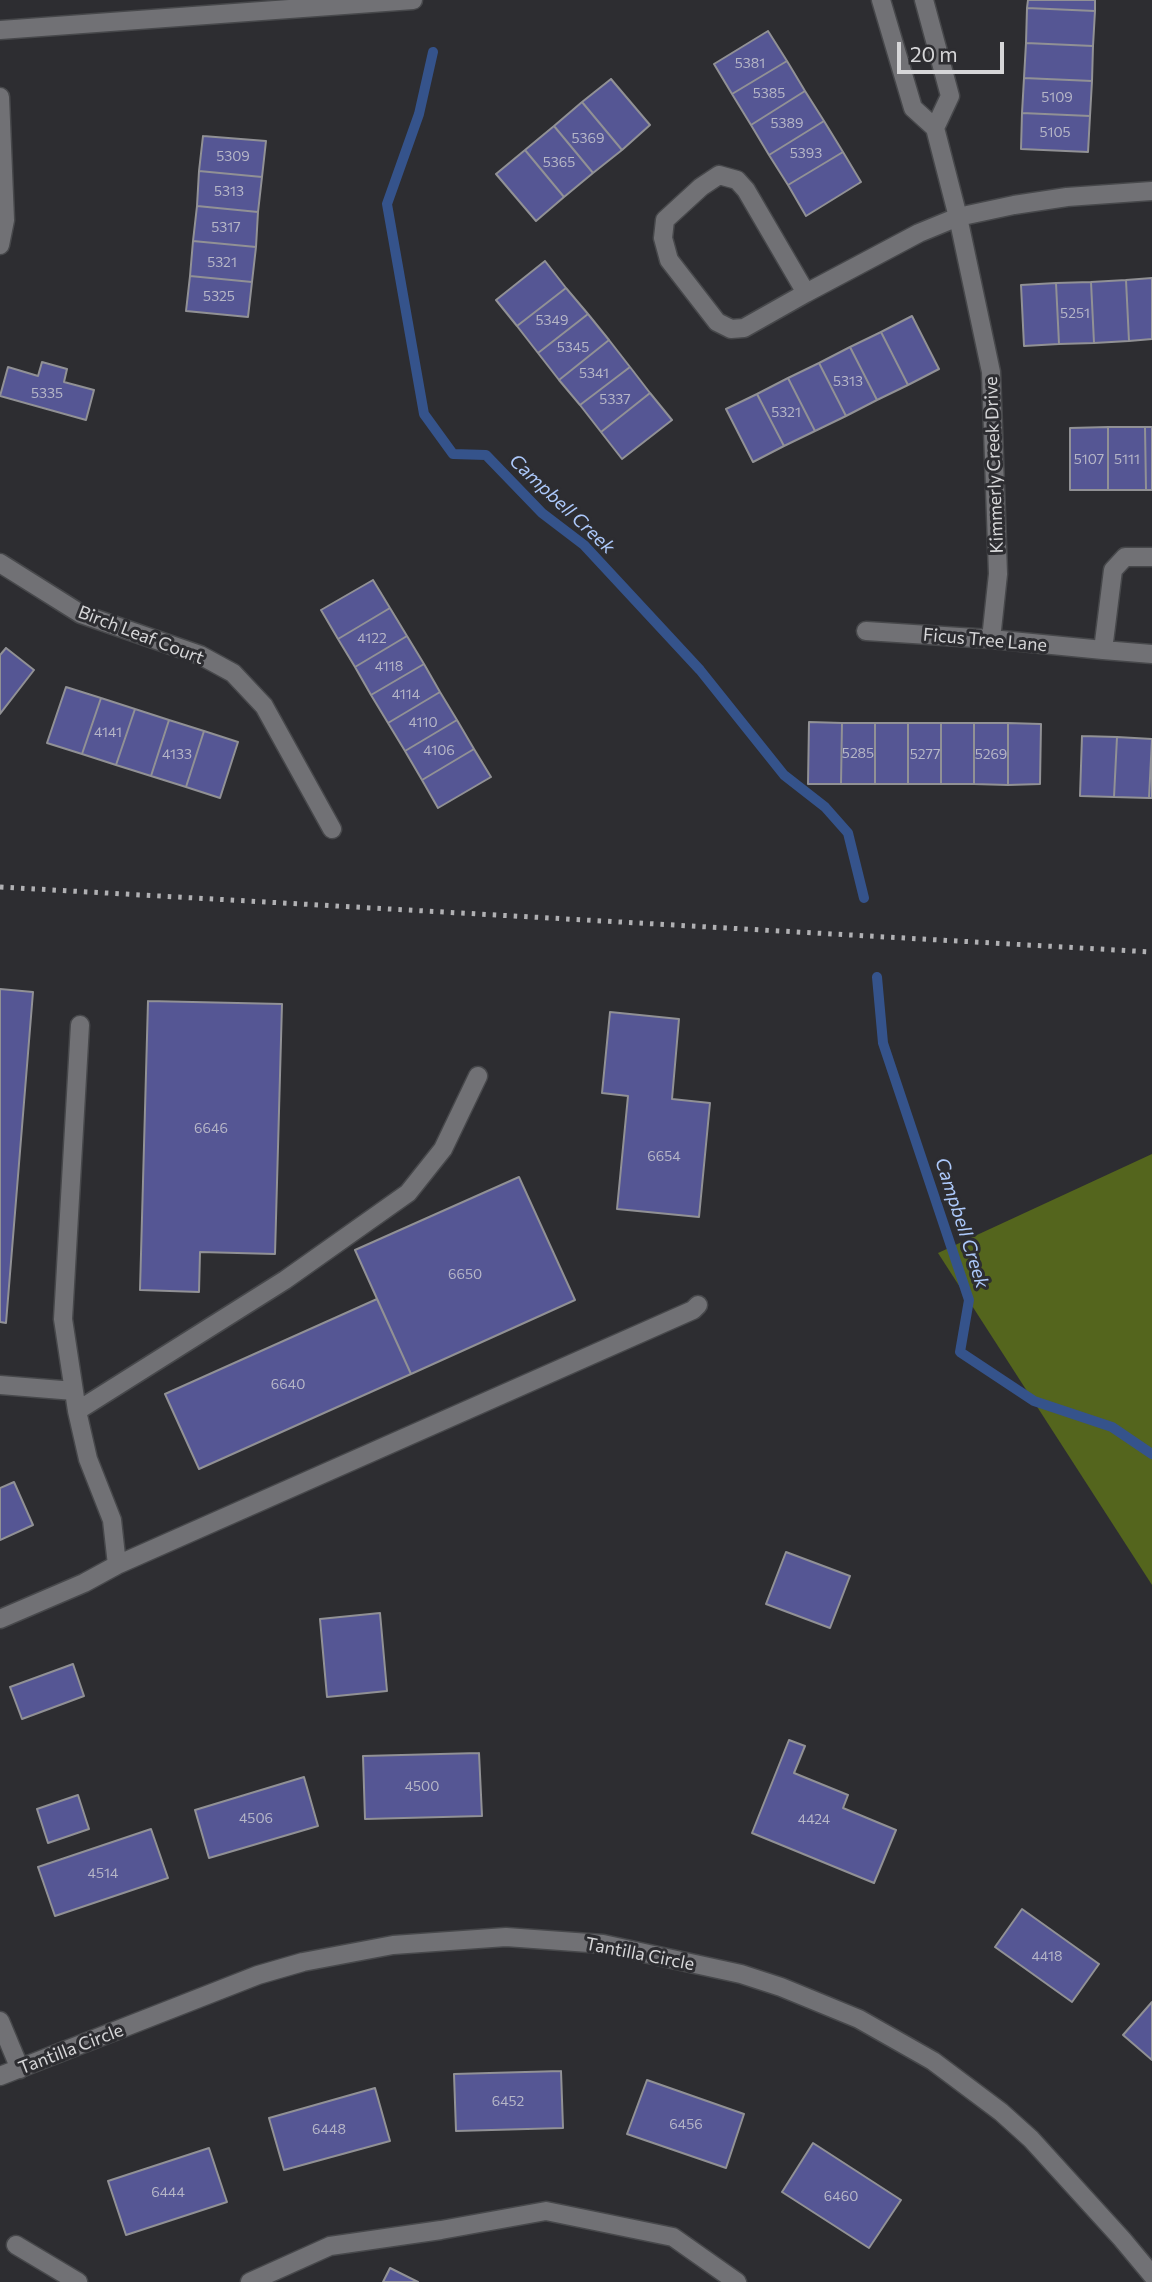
<!DOCTYPE html>
<style>
body{margin:0}
#map{position:relative;width:1152px;height:2282px;overflow:hidden;background:#2d2d31;font-family:Commissioner,sans-serif}
canvas{display:block}
.scale{position:absolute;left:897px;top:42px;width:107px;height:32px;box-sizing:border-box;border:4px solid #d6d6d8;border-top:0;padding-left:9px;font-size:21px;line-height:24px;white-space:nowrap;color:#d6d6d8;-webkit-text-stroke:5px #2d2d31;paint-order:stroke}
</style>
<div id="map">
<canvas width="1152" height="2282"></canvas>
<div class="scale">20 m</div>
</div>
<script>
const c = document.querySelector('canvas').getContext('2d');
c.lineJoin = 'round';
function fillPath(path, color) { c.fillStyle = color; c.fill(path, 'evenodd'); }
const toPath = rows => new Path2D(rows.map(r => 'M' + r).join(''));
function stroke(path, color, width, dash) { c.strokeStyle = color; c.lineWidth = width; c.lineCap = dash ? 'butt' : 'round'; c.setLineDash(dash || []); c.stroke(path); }
function label(font, color, halo, rows, align = 'center') {
  c.font = font + ' Commissioner,sans-serif'; c.lineWidth = 6; c.setLineDash([]); c.textBaseline = 'middle'; c.strokeStyle = halo; c.fillStyle = color; for (const [text, x, y, turn = 0] of rows) {
    c.save(); c.translate(x, y); c.rotate((+turn || 0) * Math.PI / 180); c.textAlign = isNaN(turn) ? turn : align; if (halo) c.strokeText(text, 0, 0); c.fillText(text, 0, 0); c.restore();
  }
}
const forest = toPath([
 [1152,1154,1152,1585,938,1253]
]);
const stream = toPath([
 [433,52,419,114,387,204,424,414,453,454,486,455,542,513,584,545,700,670,784,775,825,807,848,833,864,898],
 [877,977,883,1043,969,1300,960,1352,1034,1401,1112,1427,1152,1454]
]);
const building = toPath([
 [1028,0,1095,0,1095,11,1027,8,1028,0],
 [1027,8,1095,11,1093,46,1026,43,1027,8],
 [768,31,787,61,732,94,714,64,768,31],
 [1026,43,1093,46,1092,81,1024,78,1026,43],
 [787,61,805,91,751,125,732,94,787,61],
 [1024,78,1092,81,1090,116,1022,113,1024,78],
 [611,79,650,125,622,150,582,102,611,79],
 [805,91,824,121,769,155,751,125,805,91],
 [582,102,622,150,593,173,554,126,582,102],
 [1022,113,1090,116,1088,152,1021,149,1022,113],
 [824,121,843,152,788,185,769,155,824,121],
 [554,126,593,173,564,197,525,150,554,126],
 [203,136,266,141,262,177,199,171,203,136],
 [525,150,564,197,536,221,496,174,525,150],
 [843,152,861,182,806,216,788,185,843,152],
 [199,171,262,177,258,212,197,206,199,171],
 [197,206,258,212,256,247,193,241,197,206],
 [193,241,256,247,252,282,190,276,193,241],
 [545,261,566,288,517,326,496,300,545,261],
 [190,276,252,282,248,317,186,311,190,276],
 [1152,278,1152,339,1129,341,1126,280,1152,278],
 [1126,280,1129,341,1094,343,1091,282,1126,280],
 [1091,282,1094,343,1059,344,1056,283,1091,282],
 [1056,283,1059,344,1024,346,1021,285,1056,283],
 [566,288,588,314,538,353,517,326,566,288],
 [588,314,609,340,559,380,538,353,588,314],
 [912,316,939,369,908,385,881,332,912,316],
 [881,332,908,385,877,400,850,347,881,332],
 [609,340,630,367,580,405,559,380,609,340],
 [850,347,877,400,846,416,819,363,850,347],
 [42,362,67,369,64,382,94,390,86,420,0,396,8,367,38,376,42,362],
 [819,363,846,416,815,431,788,378,819,363],
 [630,367,650,393,601,432,580,405,630,367],
 [788,378,815,431,784,446,757,394,788,378],
 [650,393,672,420,622,459,601,432,650,393],
 [757,394,784,446,753,462,726,409,757,394],
 [1108,427,1108,490,1070,490,1070,428,1108,427],
 [1108,427,1145,427,1146,490,1108,490,1108,427],
 [1145,427,1152,427,1152,490,1146,490,1145,427],
 [373,580,390,608,338,639,321,610,373,580],
 [390,608,407,636,355,667,338,639,390,608],
 [407,636,424,664,371,695,355,667,407,636],
 [6,648,34,670,0,714,0,655,6,648],
 [424,664,440,692,388,723,371,695,424,664],
 [66,687,101,698,82,754,47,743,66,687],
 [440,692,457,720,405,751,388,723,440,692],
 [101,698,135,709,116,765,82,754,101,698],
 [135,709,169,720,151,776,116,765,135,709],
 [169,720,204,731,186,787,151,776,169,720],
 [457,720,474,749,422,780,405,751,457,720],
 [809,722,842,723,841,784,808,784,809,722],
 [842,723,875,723,875,784,841,784,842,723],
 [875,723,908,723,908,784,875,784,875,723],
 [908,723,941,723,941,784,908,784,908,723],
 [941,723,974,723,974,784,941,784,941,723],
 [974,723,1008,723,1008,785,974,784,974,723],
 [1008,723,1041,724,1040,784,1008,785,1008,723],
 [204,731,238,742,220,798,186,787,204,731],
 [1082,736,1117,737,1114,797,1080,796,1082,736],
 [1117,737,1152,739,1149,798,1114,797,1117,737],
 [1152,739,1152,798,1149,798,1152,739],
 [474,749,491,777,438,808,422,780,474,749],
 [0,989,33,992,6,1323,0,1322,0,989],
 [148,1001,282,1004,275,1254,200,1252,199,1292,140,1290,148,1001],
 [610,1012,679,1019,672,1099,710,1103,699,1217,617,1209,628,1096,602,1093,610,1012],
 [519,1177,575,1300,411,1374,355,1250,519,1177],
 [377,1299,411,1374,199,1469,165,1394,377,1299],
 [14,1482,33,1525,0,1540,0,1488,14,1482],
 [786,1552,850,1576,830,1628,766,1604,786,1552],
 [380,1613,387,1691,327,1697,320,1619,380,1613],
 [73,1664,84,1696,22,1719,10,1687,73,1664],
 [789,1740,805,1746,794,1773,848,1795,843,1808,896,1830,874,1883,752,1833,789,1740],
 [479,1753,482,1816,365,1819,363,1756,479,1753],
 [304,1777,318,1826,209,1858,195,1810,304,1777],
 [78,1795,89,1829,48,1843,37,1809,78,1795],
 [151,1829,168,1878,55,1916,38,1867,151,1829],
 [1022,1909,1099,1964,1072,2002,995,1947,1022,1909],
 [1152,2002,1152,2060,1123,2035,1152,2002],
 [561,2071,563,2128,456,2131,454,2074,561,2071],
 [647,2080,744,2114,726,2168,627,2134,647,2080],
 [375,2088,390,2141,284,2170,269,2118,375,2088],
 [813,2143,901,2200,869,2248,782,2192,813,2143],
 [209,2148,227,2202,126,2235,108,2181,209,2148],
 [390,2268,418,2282,383,2282,390,2268]
]);
const service = toPath([
 [0,2021,20,2069],
 [16,2245,78,2282],
 [250,2282,330,2246,441,2230,546,2211,673,2237,737,2282]
]);
const minor = toPath([
 [881,0,913,108,935,128,958,217,991,372,998,574,991,639],
 [924,0,950,96,935,128],
 [0,97,5,220,0,245],
 [719,175,737,180,746,190,806,293,744,328,731,329,717,322,669,260,663,238,665,220,701,187,719,175],
 [806,293,919,233,958,217,1014,205,1067,197,1152,191],
 [1152,557,1125,557,1113,570,1103,650,1152,654],
 [0,563,81,614,200,655,233,673,264,706,332,829],
 [866,631,991,639,1103,650],
 [0,1385,74,1391],
 [77,1411,285,1280,408,1193,443,1149,478,1076],
 [117,1565,693,1310,698,1305],
 [0,1619,84,1583,117,1565,112,1520,88,1459,77,1411,63,1319,80,1025],
 [0,2076,258,1975,303,1962,393,1945,506,1937,603,1944,741,1974,781,1987,859,2019,933,2061,1001,2112,1031,2139,1122,2239,1152,2275]
]);
const tertiary = toPath([
 [0,30,413,0]
]);
const rail = toPath([
 [0,887,1152,952]
]);
const numberNames = [
 ["5381",750,63],
 ["5385",769,93],
 ["5109",1057,97],
 ["5389",787,123],
 ["5105",1055,132],
 ["5369",588,138],
 ["5393",806,153],
 ["5309",233,156],
 ["5365",559,162],
 ["5313",229,191],
 ["5317",226,227],
 ["5321",222,262],
 ["5325",219,296],
 ["5251",1075,313],
 ["5349",552,320],
 ["5345",573,347],
 ["5341",594,373],
 ["5313",848,381],
 ["5335",47,393],
 ["5337",615,399],
 ["5321",786,412],
 ["5107",1089,459],
 ["5111",1127,459],
 ["4122",372,638],
 ["4118",389,666],
 ["4114",406,694],
 ["4110",423,722],
 ["4141",108,732],
 ["4106",439,750],
 ["5285",858,753],
 ["4133",177,754],
 ["5277",925,754],
 ["5269",991,754],
 ["6646",211,1128],
 ["6654",664,1156],
 ["6650",465,1274],
 ["6640",288,1384],
 ["4500",422,1786],
 ["4506",256,1818],
 ["4424",814,1819],
 ["4514",103,1873],
 ["4418",1047,1956],
 ["6452",508,2101],
 ["6456",686,2124],
 ["6448",329,2129],
 ["6444",168,2192],
 ["6460",841,2196]
];
const streetNames = [
 ["Kimmerly Creek Drive",994,465,-92],
 ["Birch Leaf Court",141,635,21],
 ["Ficus Tree Lane",985,640,5],
 ["Tantilla Circle",640,1954,11],
 ["Tantilla Circle",71,2049,-21]
];
const waterNames = [
 ["Campbell Creek",562,504,43],
 ["Campbell Creek",962,1223,72]
];
fillPath(forest, '#54651d');
stroke(stream, '#35538b', 10);
fillPath(building, '#555694');
stroke(building, '#919195', 2);
stroke(service, '#47484b', 21);
stroke(minor, '#47484b', 21);
stroke(tertiary, '#47484b', 21);
stroke(service, '#717175', 18);
stroke(minor, '#717175', 18);
stroke(tertiary, '#717175', 18);
stroke(rail, '#b0b0b3', 5, [3.5, 7]);
label('14px', '#b6b6c7', null, numberNames);
label('18px', '#d6d6d8', '#2d2d31', streetNames);
label('italic 19px', '#adc9fb', '#2d2d31', waterNames);
</script>
